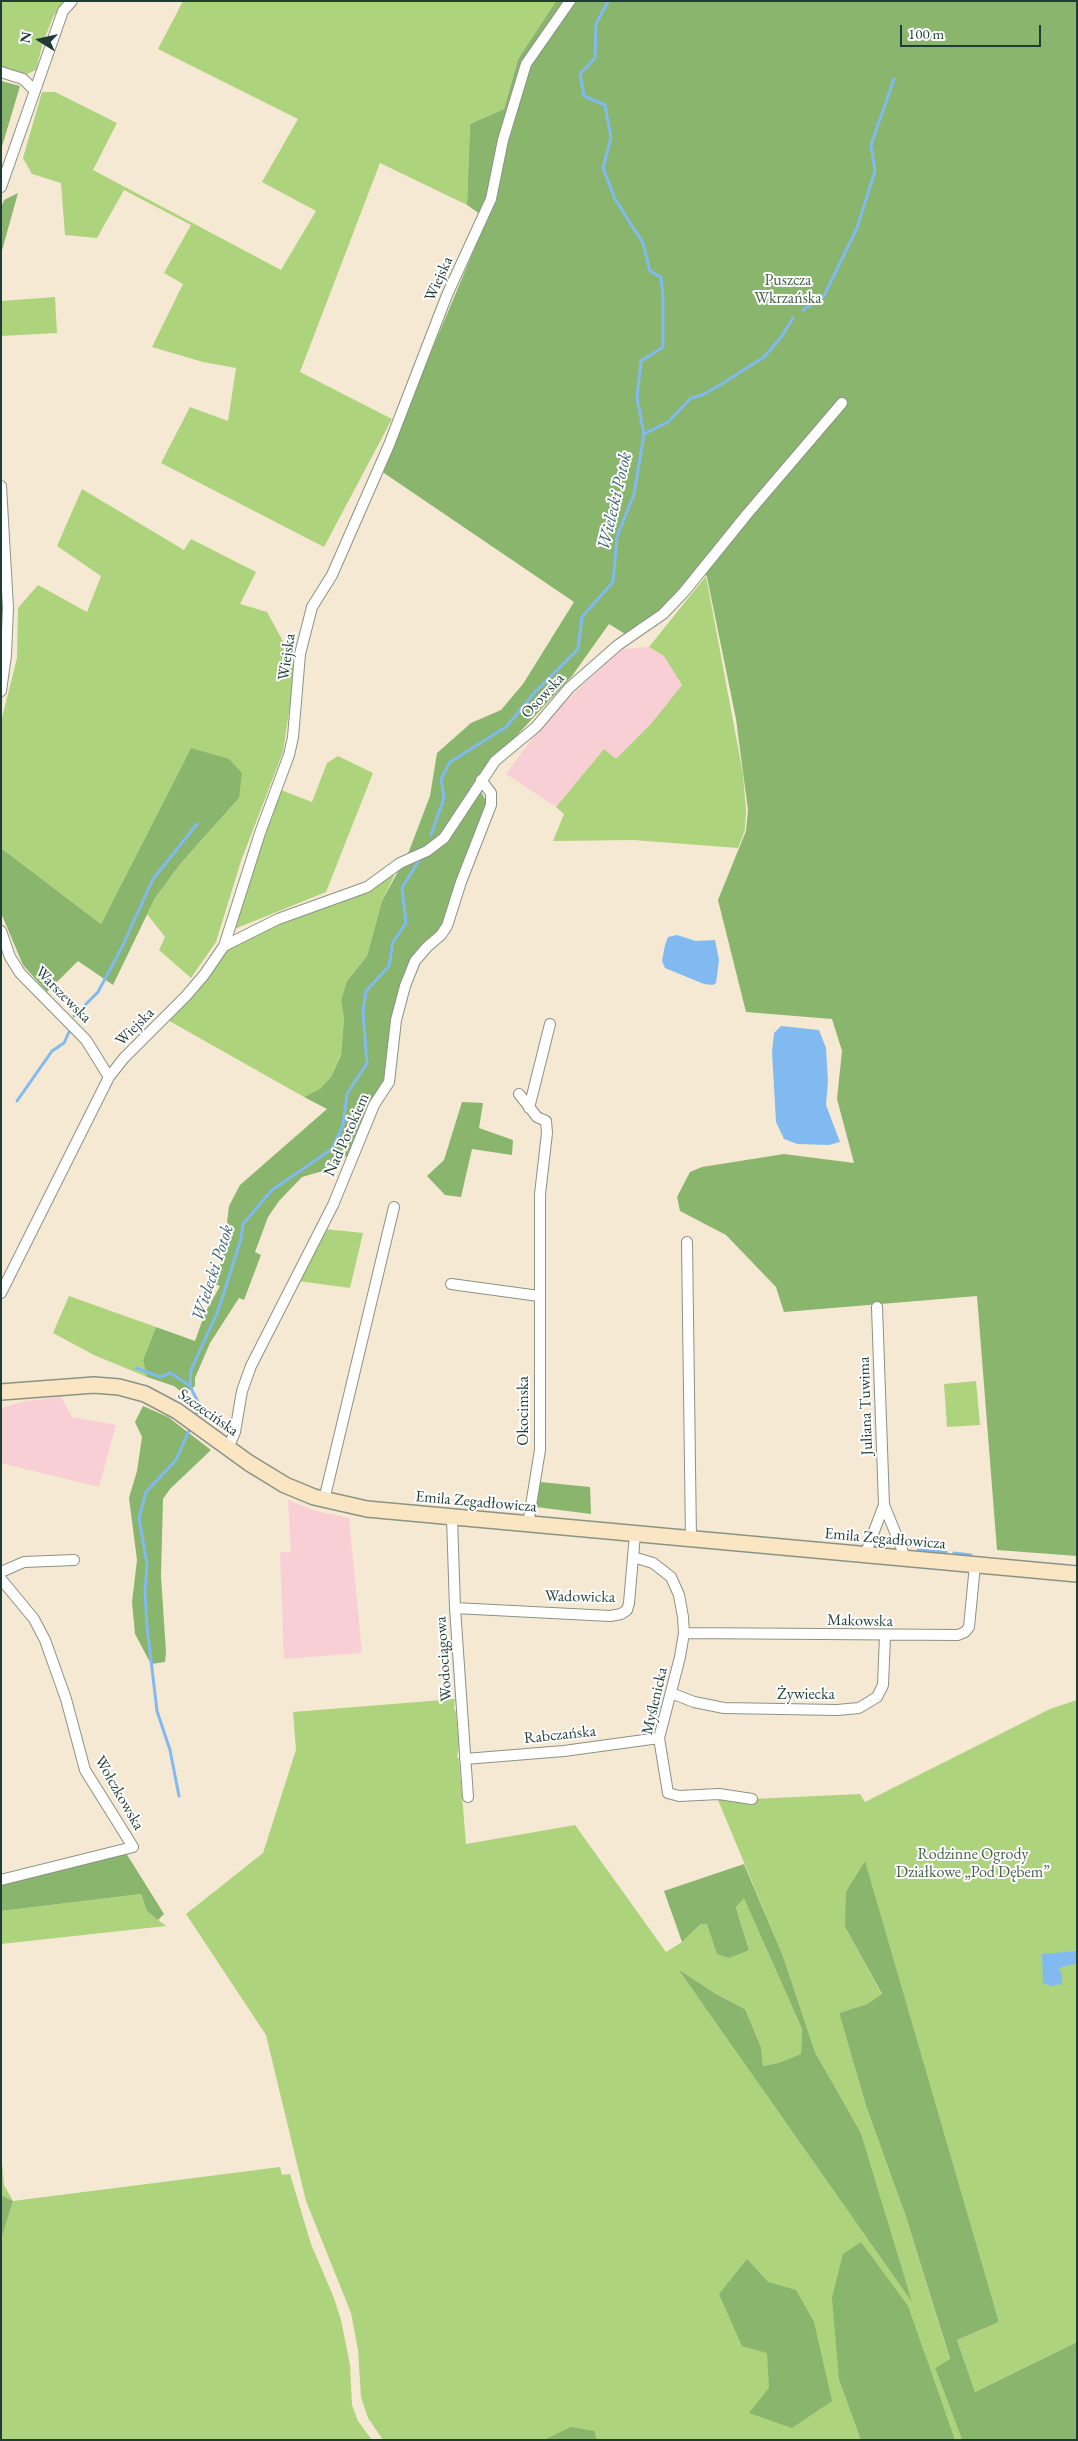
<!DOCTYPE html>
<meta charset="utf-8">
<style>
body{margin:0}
#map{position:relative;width:1078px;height:2441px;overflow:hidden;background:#f6e9d4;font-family:"EB Garamond",serif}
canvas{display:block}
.frame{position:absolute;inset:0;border:2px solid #1f3d34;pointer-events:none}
.north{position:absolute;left:15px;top:15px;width:50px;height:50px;-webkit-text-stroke:4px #fff;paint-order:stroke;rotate:280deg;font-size:14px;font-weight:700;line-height:20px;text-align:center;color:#1f3d34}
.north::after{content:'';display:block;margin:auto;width:18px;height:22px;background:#1f3d34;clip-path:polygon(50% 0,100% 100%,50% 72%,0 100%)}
.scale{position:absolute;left:900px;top:25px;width:141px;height:22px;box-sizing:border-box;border:2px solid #1f3d34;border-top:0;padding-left:6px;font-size:15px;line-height:18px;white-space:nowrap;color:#1f3d34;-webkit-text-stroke:4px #fff;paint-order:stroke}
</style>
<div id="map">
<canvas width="1078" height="2441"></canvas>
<div class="frame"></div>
<div class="north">N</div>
<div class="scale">100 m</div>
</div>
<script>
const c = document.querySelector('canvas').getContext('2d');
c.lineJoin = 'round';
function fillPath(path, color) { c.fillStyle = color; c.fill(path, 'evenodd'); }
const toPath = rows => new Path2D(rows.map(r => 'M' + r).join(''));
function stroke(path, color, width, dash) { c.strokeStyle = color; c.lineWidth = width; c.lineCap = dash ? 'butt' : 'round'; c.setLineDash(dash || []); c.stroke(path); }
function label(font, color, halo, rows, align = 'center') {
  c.font = font + ' "EB Garamond",serif'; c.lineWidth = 4; c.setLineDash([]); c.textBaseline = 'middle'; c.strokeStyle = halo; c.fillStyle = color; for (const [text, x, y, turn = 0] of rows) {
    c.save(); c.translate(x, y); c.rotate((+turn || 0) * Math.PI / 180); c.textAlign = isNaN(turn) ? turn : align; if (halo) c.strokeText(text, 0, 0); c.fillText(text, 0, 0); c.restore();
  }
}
const built = toPath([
 [649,647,664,656,682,685,650,725,616,760,604,749,556,807,506,774,548,717,622,649],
 [61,1397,72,1417,116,1425,99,1487,1,1463,1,1408,26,1401],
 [288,1500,316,1511,349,1518,362,1653,284,1659,280,1552,291,1552]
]);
const green = toPath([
 [1,1,66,1,54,15,43,42,36,70,27,74,1,67],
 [183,1,556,1,518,59,504,109,470,124,467,205,380,163,300,372,392,419,324,547,161,463,190,407,228,421,236,368,203,362,152,347,183,284,164,273,191,225,124,190,97,238,65,235,61,183,32,174,23,158,42,92,55,92,117,123,93,170,281,270,316,211,262,182,298,119,158,49],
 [55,297,57,333,1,336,1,301],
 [82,489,184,550,191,539,256,572,240,604,267,612,290,654,295,671,283,752,241,861,216,942,191,978,159,950,165,937,147,914,155,898,181,863,239,798,191,748,101,924,1,848,1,722,17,658,18,608,38,585,87,612,101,576,57,546],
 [706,576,743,774,746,810,745,830,738,848,633,840,553,841,564,814,556,807,604,749,616,759,650,725,682,685,664,656,649,647],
 [338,756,373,773,326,892,232,930,281,790,312,802,327,763],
 [391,870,394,876,382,901,367,956,347,981,341,1000,344,1019,341,1054,331,1077,320,1090,304,1097,164,1018,224,946],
 [324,1229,363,1233,350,1288,298,1281],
 [69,1296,156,1327,143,1360,147,1377,94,1355,53,1333],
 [976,1381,980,1425,947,1427,944,1384],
 [455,1699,454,1709,456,1712,459,1747,457,1757,459,1759,466,1844,575,1825,666,1952,682,1942,701,1924,707,1924,749,1950,736,1906,744,1897,802,2029,801,2054,778,2063,763,2066,761,2047,745,2009,716,1994,678,1969,911,2300,861,2133,815,2052,783,1956,718,1800,735,1796,752,1799,860,1794,865,1802,1050,1709,1077,1700,1077,2342,975,2392,957,2340,999,2322,865,1862,845,1927,882,1995,867,2004,839,2013,866,2106,906,2217,950,2360,935,2368,962,2440,383,2440,368,2418,361,2397,358,2350,351,2313,306,2201,266,2035,186,1914,263,1853,296,1750,293,1712],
 [141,1894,147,1911,166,1926,1,1944,1,1911],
 [1,2150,4,2185,13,2201,280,2167,282,2175,290,2174,311,2244,334,2298,341,2320,350,2365,352,2405,358,2421,372,2440,1,2440,1,2240,13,2201,1,2195]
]);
const forest = toPath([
 [556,1,1077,1,1077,1556,997,1550,977,1296,784,1312,776,1287,726,1235,680,1211,677,1197,690,1172,702,1167,784,1154,854,1163,837,1099,842,1051,832,1019,746,1012,718,900,746,831,748,810,736,719,707,577,701,566,665,606,625,634,609,624,572,676,493,761,476,783,489,806,442,928,411,962,389,1074,350,1157,346,1156,326,1170,302,1177,279,1201,268,1217,255,1252,261,1255,244,1300,239,1298,210,1343,195,1378,195,1386,184,1394,174,1386,147,1377,143,1360,156,1327,195,1341,205,1313,220,1286,212,1283,223,1257,229,1206,240,1185,327,1109,304,1097,320,1089,331,1077,341,1055,344,1019,341,1000,347,981,367,956,382,901,409,851,430,796,437,753,471,723,501,710,523,684,574,602,381,471,487,219,467,205,470,124,504,109,518,59],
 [1,81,20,86,1,150],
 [18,193,1,254,1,208,4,200],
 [191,748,229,759,242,773,239,798,181,863,155,898,113,985,78,961,47,992,23,965,1,913,1,848,101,924],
 [462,1102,483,1103,479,1128,513,1140,512,1155,472,1149,461,1197,445,1195,427,1176,444,1160],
 [143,1406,168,1417,211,1450,170,1489,163,1499,161,1576,166,1652,165,1662,151,1664,135,1634,132,1602,137,1560,129,1498,137,1471,142,1437,135,1422],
 [540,1482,590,1487,591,1514,536,1507],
 [126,1853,164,1914,158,1920,147,1911,141,1894,1,1911,1,1883],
 [865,1861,999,2322,957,2340,975,2392,1077,2342,1077,2440,962,2440,935,2368,950,2359,906,2217,866,2106,839,2013,867,2004,882,1994,845,1927,846,1892],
 [744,1864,783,1956,815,2052,861,2133,912,2302,678,1969,716,1994,745,2009,761,2047,763,2066,778,2063,801,2054,802,2029,744,1898,736,1907,749,1950,729,1958,717,1954,707,1924,701,1924,682,1942,664,1891],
 [1,2195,13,2201,1,2240],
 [861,2242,908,2306,955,2440,861,2440,839,2379,832,2298,843,2254],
 [747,2259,768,2282,796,2290,814,2322,832,2401,792,2428,749,2413,769,2388,767,2353,742,2346,719,2294],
 [571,2427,594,2431,597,2440,544,2440]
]);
const water = toPath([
 [677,935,696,941,715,940,719,960,716,983,713,985,704,984,665,968,662,961,665,945,668,937],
 [781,1026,819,1030,826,1048,828,1081,826,1105,840,1142,829,1145,797,1144,784,1139,776,1122,772,1052,774,1033],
 [1077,1951,1077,1963,1059,1968,1062,1976,1062,1984,1050,1986,1043,1983,1042,1954]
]);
const stream = toPath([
 [803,310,824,296,857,228,875,171,871,145,894,79],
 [644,434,668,422,691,398,702,395,720,385,764,357,782,336,793,318],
 [431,835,444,798,441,779,450,762,506,727,536,691,578,649,582,617,613,582,617,537,634,494,644,434,637,398,641,361,663,347,663,297,661,277,650,271,643,243,615,199,603,168,611,138,605,105,584,96,580,74,595,58,596,24,608,1],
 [74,1016,98,992,122,947,153,879,197,824],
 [17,1101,52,1051,64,1043,69,1032],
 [136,1368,160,1377,171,1373,190,1386],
 [194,1418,200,1406,190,1386,191,1370,218,1311,241,1239,243,1224,272,1190,332,1149,343,1125,347,1094,367,1063,363,1012,366,991,389,966,393,942,406,923,402,888,420,859],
 [918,1550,946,1552],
 [954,1553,971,1555],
 [179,1796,170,1750,157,1711,147,1626,145,1593,147,1564,139,1518,146,1492,176,1460,191,1426]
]);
const minor = toPath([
 [1,72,23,79,34,90],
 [1,187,63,11,72,1],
 [1,486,8,608,6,655,1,691],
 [1,931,10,957,20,973,86,1040,109,1077],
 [224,946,278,919,367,887,400,863,427,851,444,838,495,761,536,727,569,688,618,645,663,614,684,592,748,513,842,403],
 [519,1094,537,1117,546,1121,547,1133,540,1194,540,1450,528,1524],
 [529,1108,550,1024],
 [687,1242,691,1539],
 [451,1284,539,1296],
 [1,1293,109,1077,124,1058,186,996,204,975,224,946,260,833,289,755,293,737,300,654,312,607,332,575,389,445,447,295,491,199,503,140,526,64,570,1],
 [228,1448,235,1432,242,1391,251,1366,333,1205,374,1105,389,1082,396,1020,405,986,415,961,427,947,441,935,447,926,461,882,491,805,491,793,481,780],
 [324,1500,394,1207],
 [884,1505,902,1549,904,1558],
 [452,1518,455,1608,468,1797],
 [865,1555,884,1505,877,1307],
 [633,1557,653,1563,671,1577,679,1595,683,1617,684,1633,680,1657,659,1738,668,1793,679,1796,719,1794,752,1799],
 [1,1572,24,1562,74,1560],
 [1,1579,34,1619,45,1640,66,1699,85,1770,133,1847,1,1880],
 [455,1608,610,1616,621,1614,627,1610,629,1603,635,1534],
 [684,1633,958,1635,965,1632,969,1627,975,1565],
 [671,1693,694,1702,724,1708,837,1710,859,1708,877,1697,883,1685,885,1636],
 [465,1759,564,1751,659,1738]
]);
const secondary = toPath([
 [1,1392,94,1385,119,1387,145,1394,177,1411,249,1463,285,1485,314,1497,367,1509,1077,1574]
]);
const streetNames = [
 ["Wiejska",439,279,-66],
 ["Wiejska",287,657,-82],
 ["Osowska",543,696,-47],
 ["Warszewska",63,995,45],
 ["Wiejska",135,1027,-45],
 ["Nad Potokiem",347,1135,-66],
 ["Juliana Tuwima",866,1406,-92],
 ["Okocimska",524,1411,-90],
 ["Szczecińska",208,1413,35],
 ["Emila Zegadłowicza",476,1502,5],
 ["Emila Zegadłowicza",885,1539,5],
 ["Wadowicka",580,1597,1],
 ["Makowska",860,1621,1],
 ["Wodociągowa",444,1659,-94],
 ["Żywiecka",806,1695],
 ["Myślenicka",655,1701,-77],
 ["Rabczańska",560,1735,-6],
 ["Wołczkowska",119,1793,60]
];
const parkNames = [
 ["Puszcza",788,281],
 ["Wkrzańska",788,299],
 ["Rodzinne Ogrody",973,1855],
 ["Działkowe „Pod Dębem”",973,1873]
];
const waterNames = [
 ["Wielecki Potok",615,501,-77],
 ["Wielecki Potok",213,1273,-72]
];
fillPath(built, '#f7cfd4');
fillPath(green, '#aed37d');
fillPath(forest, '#8ab56c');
fillPath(water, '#81baf1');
stroke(stream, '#81baf1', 3);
stroke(minor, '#8a9384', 12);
stroke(secondary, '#8a9384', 18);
stroke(minor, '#fff', 10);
stroke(secondary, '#fbe6c4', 15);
label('16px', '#1f3d34', '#fff', streetNames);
label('16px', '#436246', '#fff', parkNames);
label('italic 18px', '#3c626d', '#fff', waterNames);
</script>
